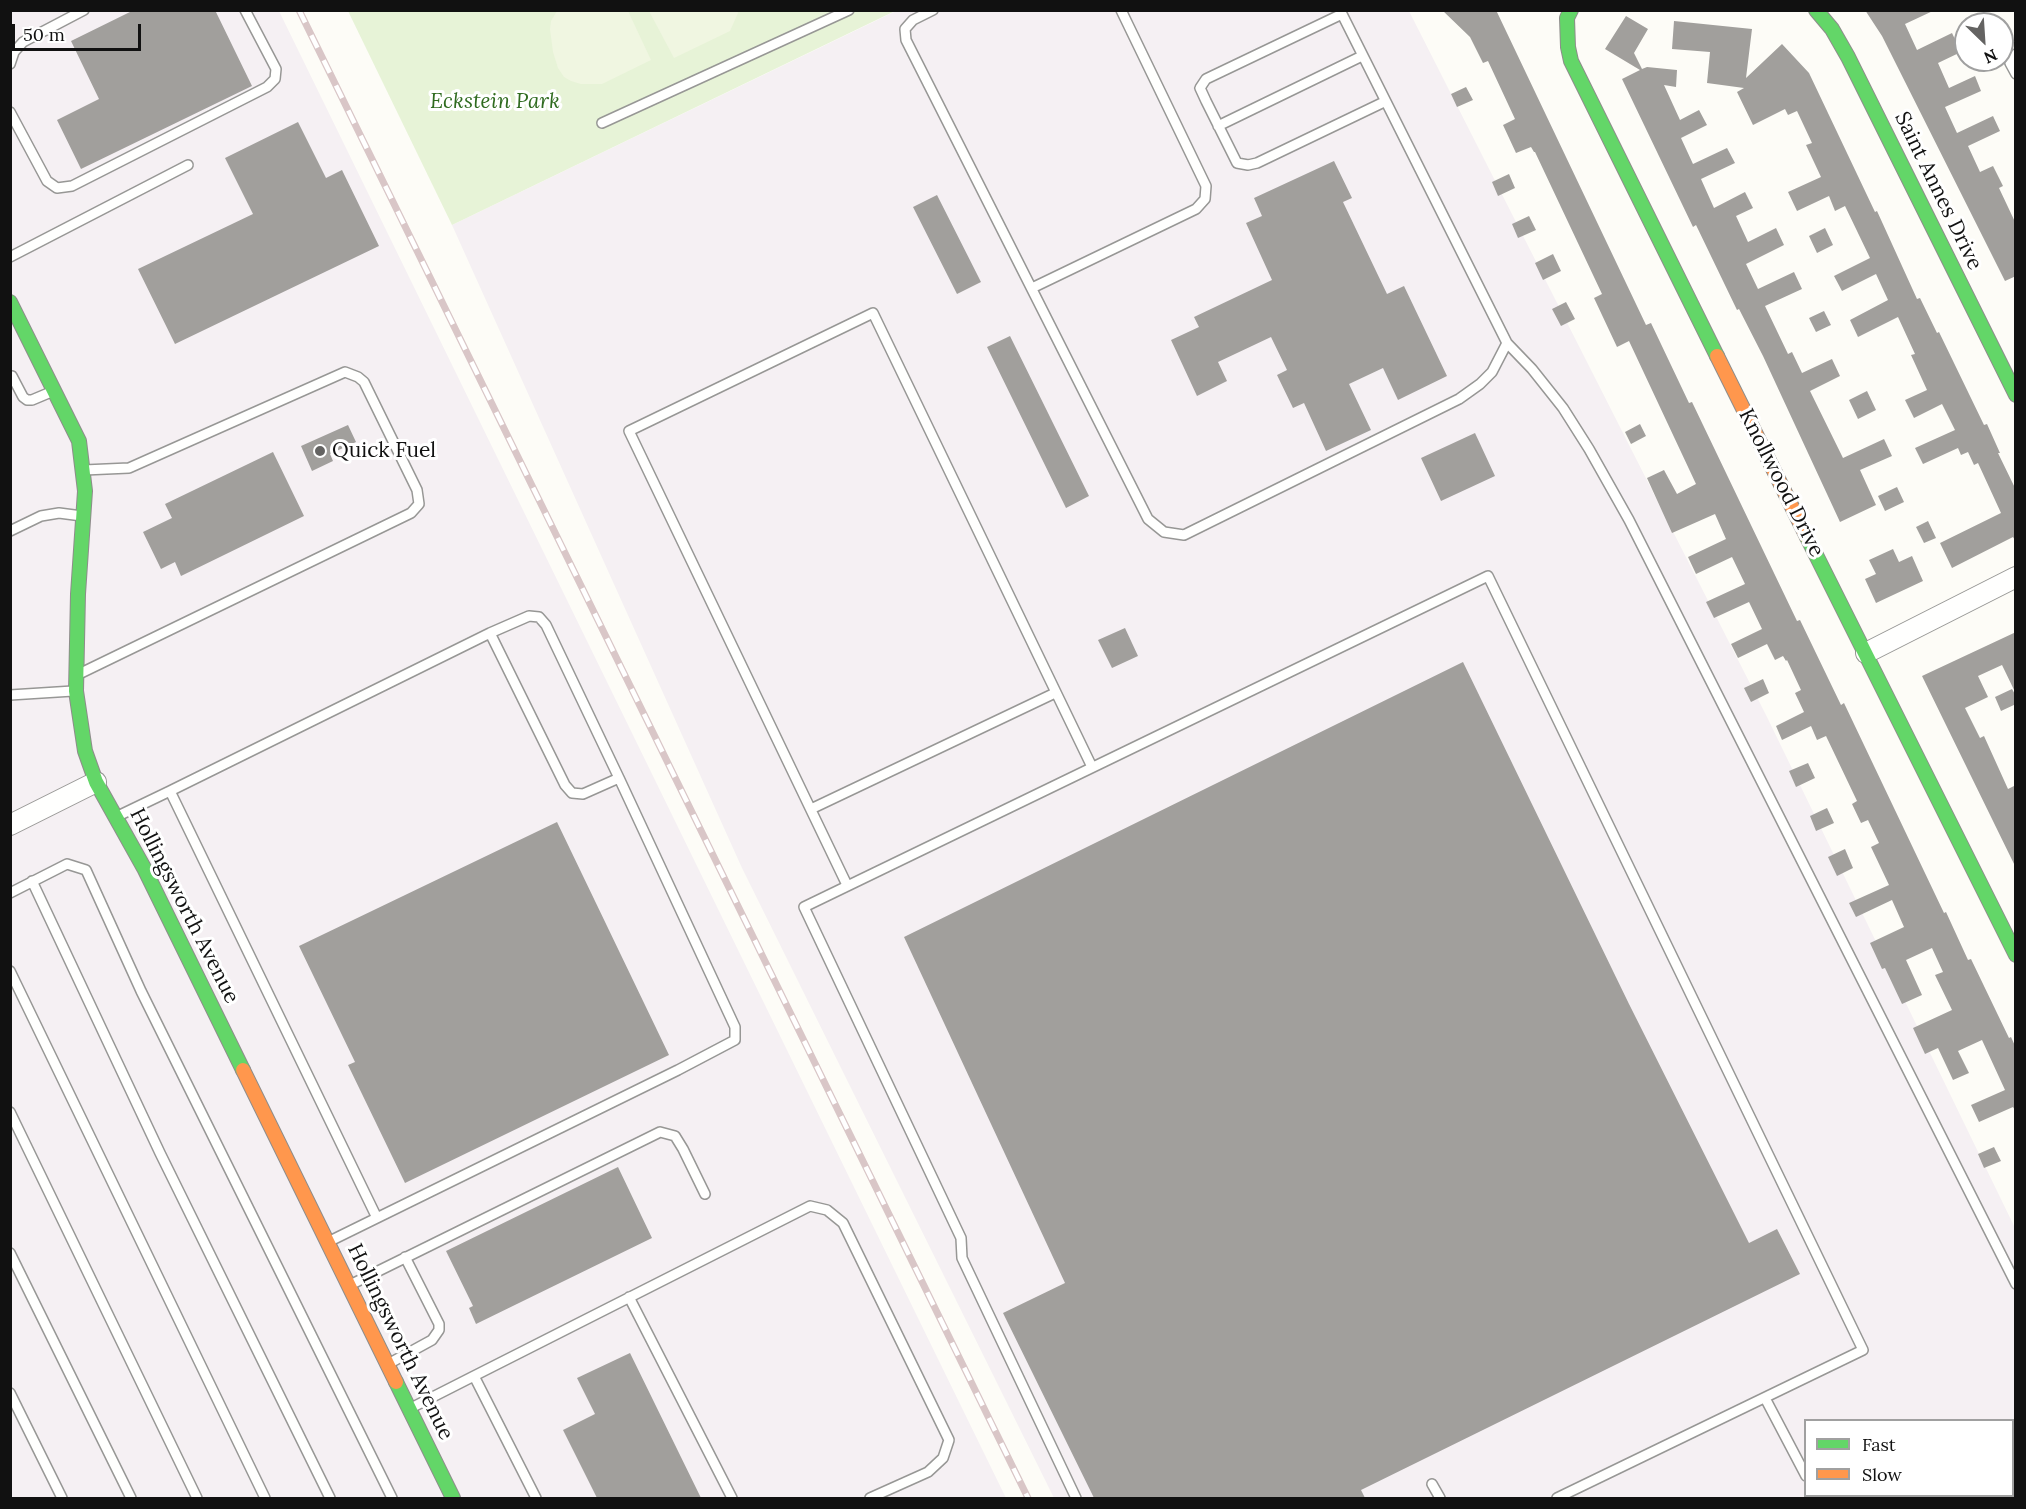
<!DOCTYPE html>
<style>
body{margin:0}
#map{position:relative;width:2026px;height:1509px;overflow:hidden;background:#fdfcf7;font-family:Lora,serif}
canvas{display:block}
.frame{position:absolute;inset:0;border:12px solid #111;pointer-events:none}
.legend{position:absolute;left:1804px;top:1419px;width:210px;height:78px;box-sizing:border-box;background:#fff;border:2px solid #a0a0a0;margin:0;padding:8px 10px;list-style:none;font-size:18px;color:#111}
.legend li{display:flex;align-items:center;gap:12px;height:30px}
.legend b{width:30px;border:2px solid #a0a0a0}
.north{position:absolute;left:1954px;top:12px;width:60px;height:60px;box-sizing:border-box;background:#fff;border:2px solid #a0a0a0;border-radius:50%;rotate:155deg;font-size:16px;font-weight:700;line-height:24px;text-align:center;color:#111}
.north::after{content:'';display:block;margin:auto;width:21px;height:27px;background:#646362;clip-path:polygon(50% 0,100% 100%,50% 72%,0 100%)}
.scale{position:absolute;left:12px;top:24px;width:129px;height:27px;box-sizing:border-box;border:3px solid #111;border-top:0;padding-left:8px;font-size:18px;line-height:21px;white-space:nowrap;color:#111;-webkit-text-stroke:4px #fff;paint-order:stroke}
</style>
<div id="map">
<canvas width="2026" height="1509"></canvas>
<div class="frame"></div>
<ul class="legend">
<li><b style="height:8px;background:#63d668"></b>Fast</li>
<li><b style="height:8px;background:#ff974d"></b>Slow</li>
</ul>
<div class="north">N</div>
<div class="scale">50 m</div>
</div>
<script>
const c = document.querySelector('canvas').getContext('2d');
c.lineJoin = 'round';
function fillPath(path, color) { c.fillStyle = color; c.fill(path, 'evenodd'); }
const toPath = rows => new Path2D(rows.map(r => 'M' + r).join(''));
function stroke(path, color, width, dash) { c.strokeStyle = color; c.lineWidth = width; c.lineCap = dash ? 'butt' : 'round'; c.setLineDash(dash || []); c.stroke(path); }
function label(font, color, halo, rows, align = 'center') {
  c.font = font + ' Lora,serif'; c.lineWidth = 6; c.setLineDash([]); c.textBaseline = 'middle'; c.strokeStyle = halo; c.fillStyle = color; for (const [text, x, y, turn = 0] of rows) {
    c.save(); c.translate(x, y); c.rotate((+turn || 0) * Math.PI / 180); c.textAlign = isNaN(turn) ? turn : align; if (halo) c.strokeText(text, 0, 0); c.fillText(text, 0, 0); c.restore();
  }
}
const industrial = toPath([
 [10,11,279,11,1006,1498,11,1498],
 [896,11,1409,11,1767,717,2015,1228,2015,1441,2013,1442,2012,1420,1806,1420,1806,1496,1902,1496,1896,1498,1054,1498,742,868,452,225]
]);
const green = toPath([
 [348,11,895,11,452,225]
]);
const pitch = toPath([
 [737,10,738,13,730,31,674,58,649,11],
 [557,11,628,11,651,60,602,84,581,84,571,81,564,77,558,68,553,52,550,29,551,21]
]);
const building = toPath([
 [134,10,215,10,252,86,81,169,57,120,99,99,71,41],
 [1442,10,1496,10,1646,325,1651,323,1689,403,1692,402,1797,621,1800,620,1841,705,1844,703,1944,913,1946,912,1968,960,1971,959,2009,1038,2011,1037,2016,1048,2016,1112,2013,1107,1979,1122,1971,1105,2005,1090,1982,1040,1958,1051,1969,1073,1953,1080,1938,1048,1925,1054,1913,1028,1952,1010,1935,975,1943,972,1932,948,1906,960,1922,995,1902,1004,1885,968,1882,969,1870,943,1904,927,1892,900,1856,917,1849,903,1889,885,1871,847,1879,843,1868,820,1861,823,1852,804,1857,801,1826,736,1817,740,1811,726,1782,740,1776,726,1804,712,1795,693,1801,690,1787,660,1786,661,1783,656,1775,660,1767,644,1738,658,1731,644,1762,629,1749,602,1714,618,1706,602,1745,584,1732,557,1696,574,1688,557,1726,539,1715,514,1672,533,1647,478,1664,470,1677,494,1696,484,1629,341,1617,347,1594,298,1602,294,1535,152,1534,152,1531,147,1516,153,1503,125,1515,119,1488,61,1483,63,1470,37],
 [1865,10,1935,10,1905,24,1917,50,1952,33,1961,52,1938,63,1949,88,1975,76,1981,91,1945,107,1957,133,1993,116,2000,131,1968,146,1980,172,1993,166,2003,186,1999,188,2016,224,2016,276,2005,281,1882,36],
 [1626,16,1648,29,1634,53,1642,69,1647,67,1677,70,1676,87,1664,85,1680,120,1699,110,1707,125,1681,138,1693,164,1727,148,1735,163,1701,179,1714,208,1745,192,1753,208,1736,216,1748,242,1776,228,1784,245,1746,264,1758,289,1794,272,1802,289,1765,306,1788,354,1792,352,1802,373,1832,359,1840,376,1810,391,1843,458,1884,439,1892,456,1860,470,1876,505,1840,522,1763,356,1739,309,1737,310,1696,225,1693,227,1622,79,1640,70,1605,49],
 [1674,21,1752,29,1746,78,1782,44,1809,73,1875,212,1877,211,1917,299,1920,298,1937,333,1939,332,1984,425,1987,424,2000,453,1998,453,2016,490,2016,542,2013,537,1952,568,1940,543,2001,513,1978,463,1974,465,1968,452,1961,455,1958,448,1923,464,1915,448,1955,430,1942,404,1914,418,1905,400,1927,390,1911,355,1915,354,1898,317,1858,337,1850,320,1888,300,1876,274,1842,291,1834,276,1870,258,1845,206,1835,211,1829,196,1797,211,1788,192,1821,177,1806,145,1812,143,1797,111,1788,115,1785,109,1753,125,1737,92,1744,88,1707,83,1710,52,1672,49],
 [1466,87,1473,100,1457,107,1451,94],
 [298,122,326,178,342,170,379,246,175,344,138,269,253,214,225,158],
 [1334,161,1352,198,1343,202,1387,294,1404,286,1447,376,1398,400,1383,368,1349,384,1371,430,1326,451,1304,403,1293,408,1277,375,1287,370,1271,337,1218,362,1227,381,1197,396,1171,340,1199,327,1194,317,1272,280,1246,223,1262,216,1254,198],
 [1509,174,1515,188,1498,196,1492,182],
 [937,195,981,282,957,294,913,207],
 [1529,216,1536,230,1518,238,1512,224],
 [1825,228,1833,245,1817,253,1809,236],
 [1553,254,1561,271,1543,280,1535,263],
 [1566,302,1575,319,1561,326,1552,309],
 [1824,311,1831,325,1816,332,1809,318],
 [1010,336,1089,496,1066,508,987,347],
 [1867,391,1876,410,1858,419,1849,400],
 [1640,424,1646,436,1631,444,1625,432],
 [348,425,356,442,330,454,333,461,312,471,301,446],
 [1475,433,1495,476,1441,501,1421,458],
 [273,452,304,516,181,576,175,562,161,569,143,532,172,518,165,504],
 [1897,487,1904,502,1885,511,1878,496],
 [1928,521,1936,538,1924,543,1916,527],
 [1893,549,1899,562,1912,556,1923,581,1876,603,1865,579,1876,574,1869,560],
 [1125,628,1138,656,1112,668,1098,640],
 [2016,632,2016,694,2002,665,1978,676,1988,697,1965,708,1980,738,1984,736,2008,789,2016,785,2016,868,1922,676],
 [1463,662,1629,1004,1749,1243,1777,1229,1800,1274,1361,1490,1365,1498,1094,1498,1003,1313,1065,1283,904,937],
 [1763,679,1769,693,1751,702,1744,688],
 [2012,689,2016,696,2016,704,2001,711,1995,697],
 [1808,763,1815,778,1796,787,1789,771],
 [1827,808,1834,823,1816,831,1810,816],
 [557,822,669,1055,405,1183,348,1065,355,1062,299,946],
 [1845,849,1853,868,1837,876,1828,857],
 [1994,1147,2001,1161,1984,1168,1978,1154],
 [618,1167,652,1238,476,1324,469,1308,473,1306,446,1251],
 [630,1353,701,1498,597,1498,563,1430,595,1414,577,1378]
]);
const lane = toPath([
 [933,10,913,20,905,29,906,40,1148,519,1164,532,1184,535,1459,399,1480,384,1492,372,1507,343],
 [1340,10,1507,343,1532,369,1563,408,1589,449,1629,520,2016,1284],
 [1342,14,1206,79,1200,88,1206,101,1237,163,1248,165,1257,163,1384,102],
 [2016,54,2010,63,2016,74],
 [10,64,14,52,23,42,84,10],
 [10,112,47,181,57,188,72,186,267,87,275,79,276,69,245,10],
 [602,123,849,10],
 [1218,126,1362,56],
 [10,257,188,165],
 [1032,288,1196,209,1205,199,1206,186,1121,10],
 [12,376,23,397,27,400,32,400,51,392],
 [10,531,41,516,59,513,82,516],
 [81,673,411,513,419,504,417,490,364,382,358,377,345,372,129,468,84,470],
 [10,695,73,691],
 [811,809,1055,693],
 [118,816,170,791],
 [32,881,160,1153,330,1498],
 [847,885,629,431,873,313,1092,767],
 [10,893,67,864,86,870,141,991,392,1498],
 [10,971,265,1498],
 [10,1112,197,1498],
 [377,1218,170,791,490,633,529,616,539,617,546,625,619,778,583,794,572,793,565,785,490,633],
 [330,1241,678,1070,735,1040,735,1027,619,778],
 [10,1253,131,1498],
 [350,1285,660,1132,675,1136,683,1149,705,1194],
 [629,1297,732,1498],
 [390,1363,432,1340,439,1330,439,1324,405,1257],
 [474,1376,810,1206,827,1210,843,1223,949,1440,943,1458,928,1472,870,1498],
 [10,1393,62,1498],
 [1765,1398,1806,1476],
 [411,1408,474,1376,536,1498],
 [2012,1476,2016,1475],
 [1432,1484,1440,1498],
 [1815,1496,1816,1498],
 [1076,1498,962,1258,961,1238,804,907,1488,576,1863,1350,1557,1498],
 [1858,1498,1864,1496],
 [1967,1498,1973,1496]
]);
const street = toPath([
 [1866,653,2016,577],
 [10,825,96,782]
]);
const fast = toPath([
 [1571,10,1567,18,1568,47,1571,61,1717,356],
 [1816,10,1832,29,1848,57,2016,395],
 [10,302,79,441,85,491,78,594,76,691,85,751,96,782,144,868,243,1070],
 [1807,537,2016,955],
 [396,1382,453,1498]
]);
const slow = toPath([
 [1717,356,1807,537],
 [243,1070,396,1382]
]);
const rail = toPath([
 [299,10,1028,1498]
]);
const markers = [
 [320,451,6,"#646362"]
];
const parkNames = [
 ["Eckstein Park",495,102]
];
const streetNames = [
 ["Saint Annes Drive",1938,191,64],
 ["Knollwood Drive",1781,483,63],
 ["Hollingsworth Avenue",184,906,63],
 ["Hollingsworth Avenue",400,1342,64]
];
const poiNames = [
 ["Quick Fuel",332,451]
];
fillPath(industrial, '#f5f0f3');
fillPath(green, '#e7f3d7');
fillPath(pitch, '#f0f6e1');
fillPath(building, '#a19f9c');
stroke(lane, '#979795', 12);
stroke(street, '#979795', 22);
stroke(fast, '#8e8d8b', 16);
stroke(slow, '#8e8d8b', 16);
stroke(lane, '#fffffe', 9);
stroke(street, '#fffffe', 20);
stroke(fast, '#63d668', 14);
stroke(slow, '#ff974d', 14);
stroke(rail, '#d9c6c7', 7);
stroke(rail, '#fff', 4.5, [14]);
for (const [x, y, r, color] of markers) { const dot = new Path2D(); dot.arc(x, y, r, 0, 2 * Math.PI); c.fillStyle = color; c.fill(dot); stroke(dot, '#fff', 2); }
label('italic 21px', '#2f6b1f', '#fff', parkNames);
label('21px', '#111', '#fff', streetNames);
label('21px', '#111', '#fff', poiNames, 'left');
</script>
